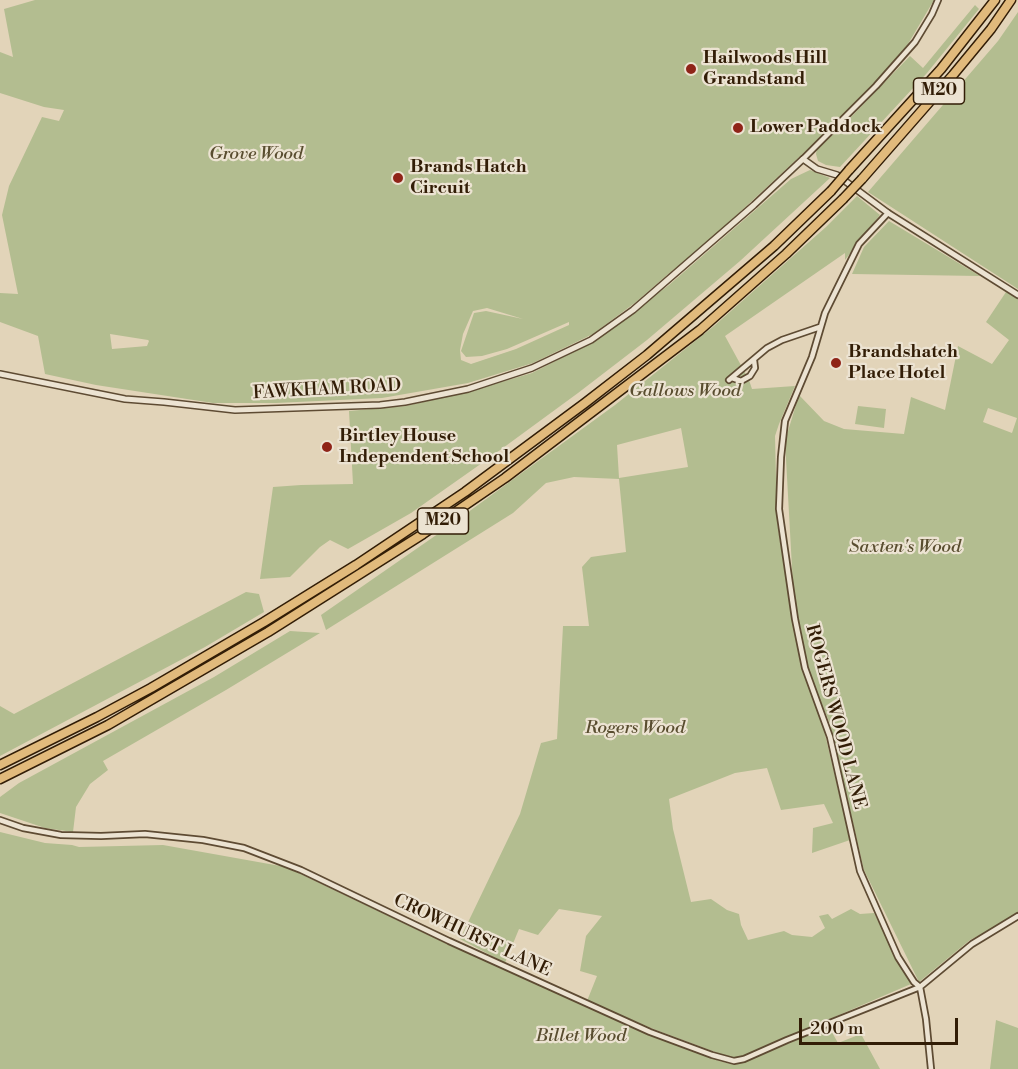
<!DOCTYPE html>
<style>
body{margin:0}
#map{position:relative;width:1018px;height:1069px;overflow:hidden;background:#e2d4b9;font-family:"Libre Bodoni",serif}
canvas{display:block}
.scale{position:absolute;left:799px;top:1018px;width:159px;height:27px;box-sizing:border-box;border:3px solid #321d06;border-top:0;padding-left:8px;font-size:18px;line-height:21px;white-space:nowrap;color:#321d06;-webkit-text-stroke:4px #ece3d2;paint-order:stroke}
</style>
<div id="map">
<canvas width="1018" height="1069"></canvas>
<div class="scale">200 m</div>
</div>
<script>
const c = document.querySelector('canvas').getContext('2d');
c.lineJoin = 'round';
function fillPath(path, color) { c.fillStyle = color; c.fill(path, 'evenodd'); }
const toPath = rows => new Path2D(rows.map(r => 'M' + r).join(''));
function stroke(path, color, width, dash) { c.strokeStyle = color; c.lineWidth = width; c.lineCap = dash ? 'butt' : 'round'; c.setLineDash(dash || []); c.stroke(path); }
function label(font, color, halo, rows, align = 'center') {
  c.font = font + ' "Libre Bodoni",serif'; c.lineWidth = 4.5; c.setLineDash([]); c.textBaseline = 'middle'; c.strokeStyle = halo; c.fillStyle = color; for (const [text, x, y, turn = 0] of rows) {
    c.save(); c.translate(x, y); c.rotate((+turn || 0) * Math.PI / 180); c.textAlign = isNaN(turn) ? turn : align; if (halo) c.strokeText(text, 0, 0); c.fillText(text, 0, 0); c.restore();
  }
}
const green = toPath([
 [35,0,934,0,908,44,891,66,837,122,699,250,667,275,636,302,593,334,533,363,468,383,382,398,276,403,213,403,96,385,45,374,38,336,0,322,0,293,18,294,2,215,9,186,42,117,59,121,64,110,44,107,0,93,0,52,13,57,4,9],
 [487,308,523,319,486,311,474,313,461,351,466,357,482,356,507,349,569,322,569,325,516,349,471,364,461,360,460,350,463,334,473,311],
 [110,334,148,340,149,341,147,346,112,349],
 [975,5,979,9,927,73,840,167,826,165,818,161,816,154,817,149,854,114,910,56,923,68],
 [1018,12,1018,289,868,192,998,41],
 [810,170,830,178,740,261,647,340,578,393,492,456,411,513,348,549,330,540,320,547,290,577,260,579,273,487,301,485,353,484,349,411,406,406,467,392,532,373,589,344,669,285,791,179],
 [857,196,880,215,845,260,845,253,725,336,749,380,752,389,795,386,779,424,775,436,777,522,792,619,801,665,824,730,850,840,812,853,813,828,833,823,824,804,781,810,767,768,735,773,669,799,673,829,691,902,711,899,727,910,739,914,741,925,748,940,784,931,792,935,812,937,825,928,819,916,828,914,832,919,851,909,860,914,874,913,911,984,760,1049,734,1059,656,1030,587,1001,597,976,580,971,586,936,602,916,559,909,538,935,519,929,505,963,460,939,520,814,541,743,557,739,563,626,589,626,582,567,591,557,626,552,619,479,574,477,546,483,513,513,326,630,321,615,445,529,615,405,714,326,826,227],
 [681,428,688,467,619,478,617,445],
 [889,221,980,276,852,274,864,247],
 [1006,292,1018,299,1018,915,970,940,919,982,864,870,830,724,807,668,801,630,794,604,785,441,799,395,824,421,844,429,904,434,911,397,945,410,958,346,992,364,1009,340,986,322],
 [988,408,1017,418,1012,433,983,422],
 [858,406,886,409,884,428,855,424],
 [246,592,259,594,264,612,205,647,0,756,0,706,14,714],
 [290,631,320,633,226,690,103,761,108,770,90,784,76,807,73,832,45,828,0,813,0,797,19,783,214,677],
 [0,832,45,843,72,845,79,847,163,845,286,867,445,943,553,991,719,1061,735,1065,829,1027,838,1043,861,1034,880,1069,0,1069],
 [996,1020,1018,1028,1018,1069,990,1069]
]);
const minor = toPath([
 [803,159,876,86,915,42,932,14,938,0],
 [888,213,859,244,825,313,812,357,785,421,781,457,779,509,795,619,805,668,830,737,860,871,898,957,914,982,920,987],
 [732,378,741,381,750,376,755,368,754,360],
 [729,380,767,348,782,340,820,327],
 [0,820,23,828,61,835,101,836,145,834,203,840,244,848,301,870,449,941,650,1032,712,1055,734,1061,744,1059,787,1040,920,987,972,944,1018,916],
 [920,987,926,1019,931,1069]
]);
const tertiary = toPath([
 [0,374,125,399,164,402,235,410,380,405,405,402,468,389,532,368,591,340,633,310,754,205,803,159,817,169,837,175,888,213,1018,295]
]);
const motorway = toPath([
 [849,170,941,69,995,0],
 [862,179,953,75,991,29,1011,0],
 [0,765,97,717,151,688,264,622,356,565,465,492,585,403,647,355,774,246,831,191],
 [0,779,108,725,268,632,423,534,505,478,700,330,786,254,843,199]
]);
const motorwayBridge = toPath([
 [831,191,849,170],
 [843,199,862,179]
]);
const markers = [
 [691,69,6,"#8f2418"],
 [738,128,6,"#8f2418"],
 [398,178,6,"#8f2418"],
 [836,363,6,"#8f2418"],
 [327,447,6,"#8f2418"]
];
const shields = [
 [939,91,51],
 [443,521,51]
];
const shieldNames = [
 ["M20",939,91],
 ["M20",443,521]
];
const poiNames = [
 ["Hailwoods Hill",703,59],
 ["Grandstand",703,80],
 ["Lower Paddock",750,128],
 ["Brands Hatch",410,168],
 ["Circuit",410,189],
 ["Brandshatch",848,353],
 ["Place Hotel",848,374],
 ["Birtley House",339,437],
 ["Independent School",339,458]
];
const parkNames = [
 ["Grove Wood",256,155],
 ["Gallows Wood",685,392],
 ["Saxten's Wood",905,548],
 ["Rogers Wood",635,729],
 ["Billet Wood",581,1037]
];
const streetNames = [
 ["FAWKHAM ROAD",327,390,-3],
 ["ROGERS WOOD LANE",835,717,75],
 ["CROWHURST LANE",472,936,25]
];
fillPath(green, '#b3bd90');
stroke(minor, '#5e4b33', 8);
stroke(tertiary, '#5e4b33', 8);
stroke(motorway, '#321d06', 11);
stroke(minor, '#ece3d2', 4.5);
stroke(tertiary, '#ece3d2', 5);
stroke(motorway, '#e1ba7c', 8);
stroke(motorwayBridge, '#321d06', 11, []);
stroke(motorwayBridge, '#e1ba7c', 8);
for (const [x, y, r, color] of markers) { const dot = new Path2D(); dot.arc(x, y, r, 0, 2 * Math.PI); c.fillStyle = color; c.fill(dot); stroke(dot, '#ece3d2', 2); }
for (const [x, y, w] of shields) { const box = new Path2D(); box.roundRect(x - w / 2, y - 13, w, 26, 4.5); c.fillStyle = '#ece3d2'; c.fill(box); stroke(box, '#321d06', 1.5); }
label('bold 16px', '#321d06', null, shieldNames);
label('bold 18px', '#321d06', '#ece3d2', poiNames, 'left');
label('italic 18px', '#594d2f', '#ece3d2', parkNames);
label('18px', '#321d06', '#ece3d2', streetNames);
</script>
